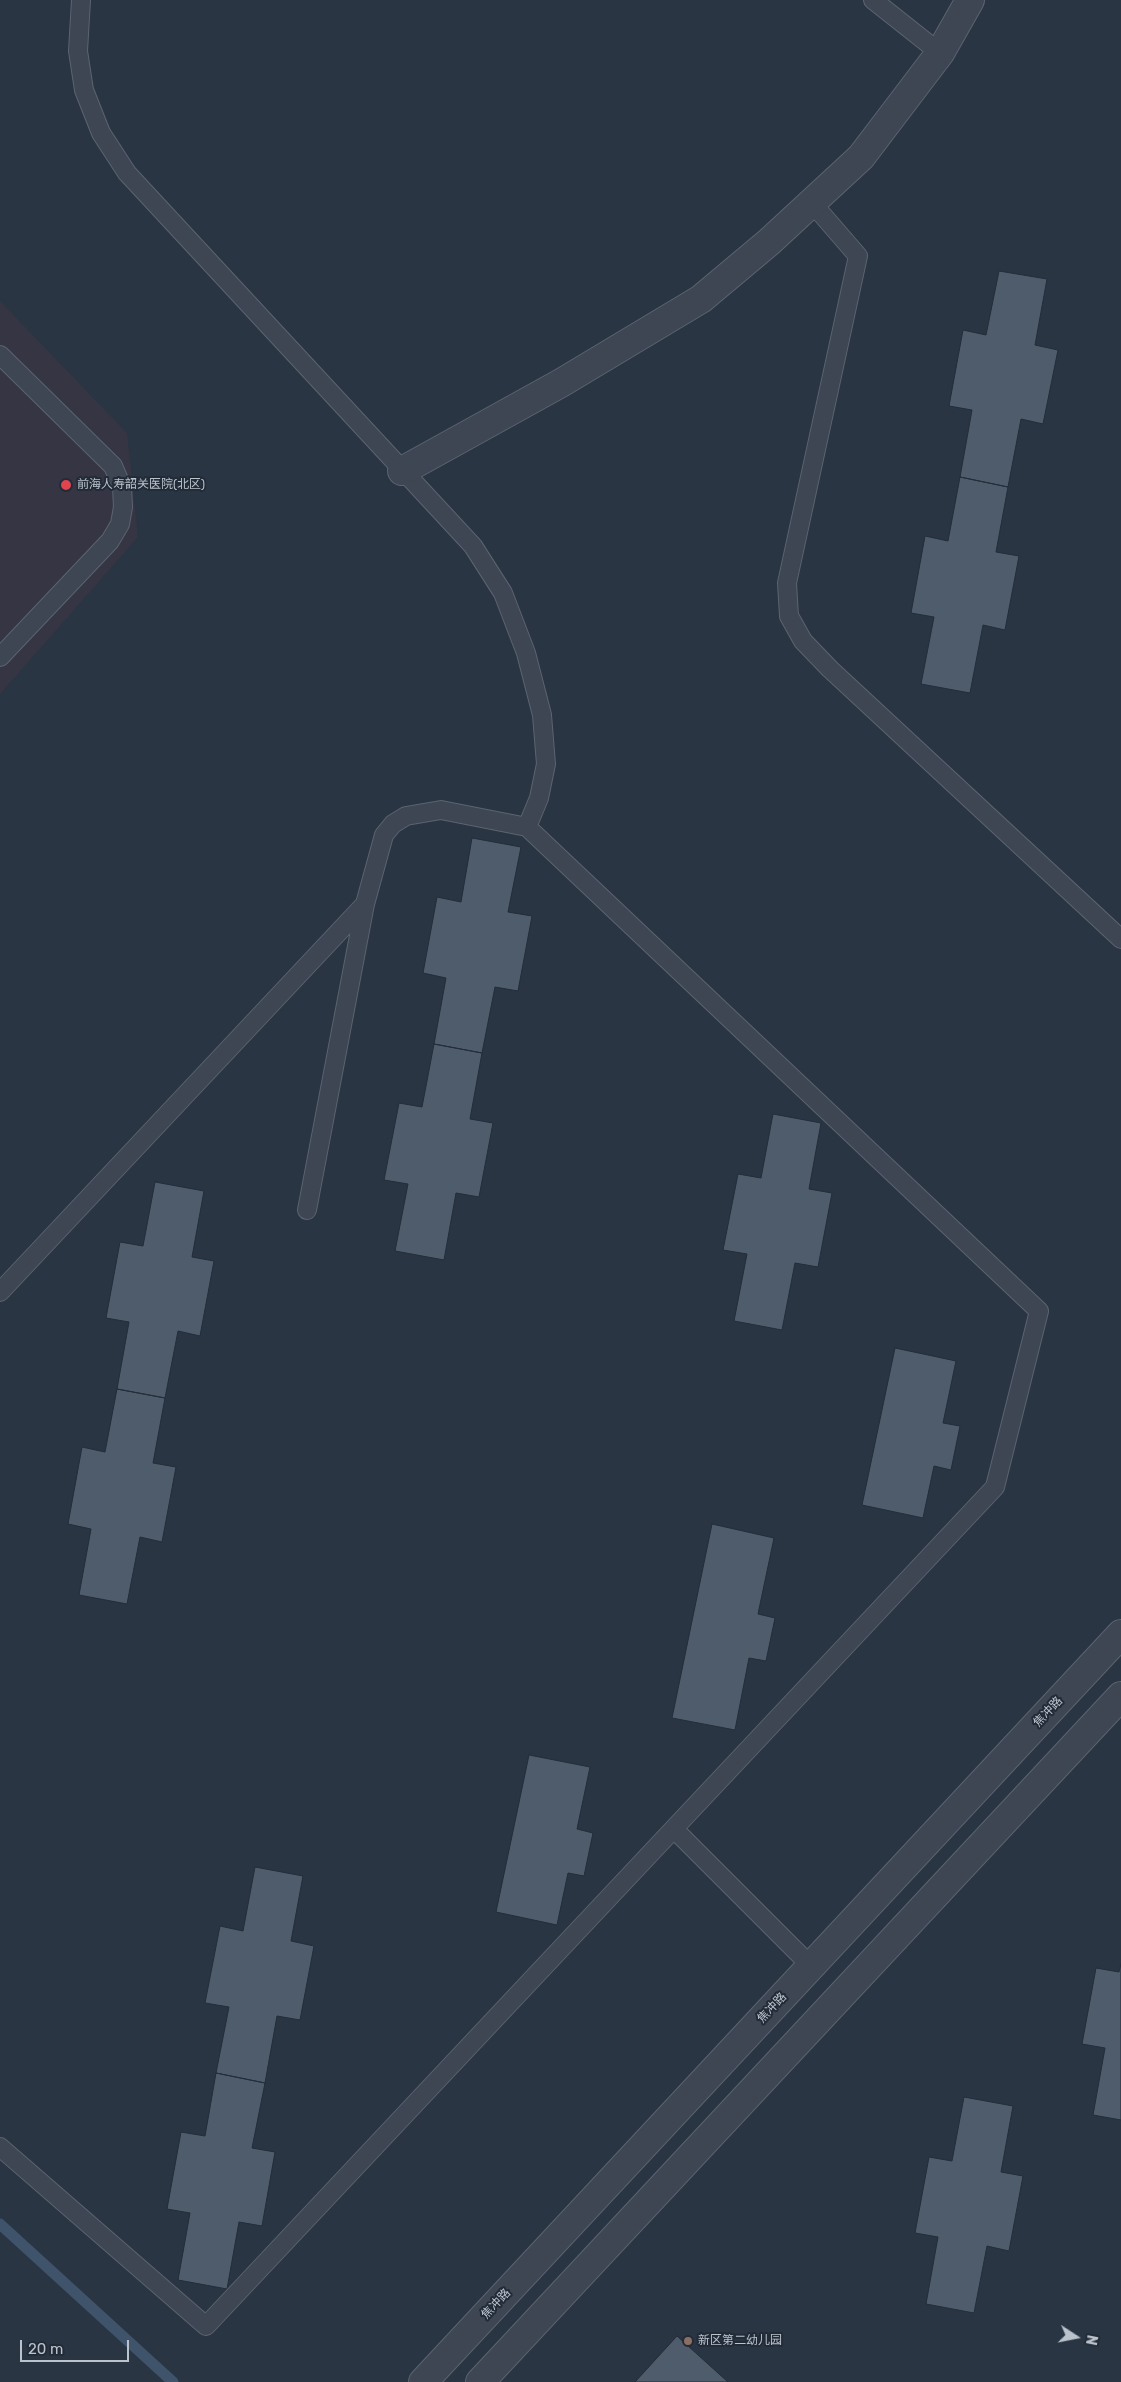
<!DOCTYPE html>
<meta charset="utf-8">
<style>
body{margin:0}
#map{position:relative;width:1121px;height:2382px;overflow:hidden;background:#293543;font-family:Rubik,sans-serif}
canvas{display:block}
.north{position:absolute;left:1051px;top:2312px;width:50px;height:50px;-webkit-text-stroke:4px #222b38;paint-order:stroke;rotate:101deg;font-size:14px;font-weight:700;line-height:20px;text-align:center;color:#bac2cc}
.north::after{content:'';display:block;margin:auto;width:18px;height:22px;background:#bac2cc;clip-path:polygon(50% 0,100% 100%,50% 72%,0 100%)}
.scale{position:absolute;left:20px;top:2340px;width:109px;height:22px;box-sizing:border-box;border:2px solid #bac2cc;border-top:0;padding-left:6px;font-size:15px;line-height:18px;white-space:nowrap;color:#bac2cc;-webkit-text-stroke:4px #222b38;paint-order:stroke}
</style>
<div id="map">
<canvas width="1121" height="2382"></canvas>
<div class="north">N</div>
<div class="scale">20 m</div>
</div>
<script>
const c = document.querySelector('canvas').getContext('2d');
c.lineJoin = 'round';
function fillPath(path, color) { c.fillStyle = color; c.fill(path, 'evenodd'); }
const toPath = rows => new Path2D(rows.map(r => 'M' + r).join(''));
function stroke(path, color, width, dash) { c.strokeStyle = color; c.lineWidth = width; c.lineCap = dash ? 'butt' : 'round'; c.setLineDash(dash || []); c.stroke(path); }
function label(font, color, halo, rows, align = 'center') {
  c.font = font + ' Rubik,"Noto Sans SC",sans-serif'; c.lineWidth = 4; c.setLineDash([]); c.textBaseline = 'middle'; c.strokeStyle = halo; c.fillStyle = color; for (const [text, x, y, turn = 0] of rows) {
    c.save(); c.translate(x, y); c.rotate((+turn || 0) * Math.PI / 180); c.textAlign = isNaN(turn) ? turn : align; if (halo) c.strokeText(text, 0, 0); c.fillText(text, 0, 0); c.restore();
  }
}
const medical = toPath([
 [0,301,127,433,138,537,0,694]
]);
const stream = toPath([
 [0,2224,173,2382]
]);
const building = toPath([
 [999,271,1047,279,1035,345,1058,350,1043,424,1021,419,1008,487,960,477,972,410,949,406,963,330,986,335,999,271],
 [960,477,1008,487,996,552,1019,556,1005,630,983,625,970,693,921,684,934,617,911,613,925,536,948,541,960,477],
 [472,838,521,847,508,912,532,916,518,991,495,987,482,1053,434,1044,446,978,423,973,437,897,461,902,472,838],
 [434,1044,482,1053,470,1119,493,1123,479,1197,456,1193,444,1260,395,1251,408,1184,384,1180,399,1103,422,1107,434,1044],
 [773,1114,821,1123,809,1189,832,1193,818,1267,795,1263,782,1330,734,1321,747,1254,723,1250,738,1174,761,1178,773,1114],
 [155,1182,204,1191,192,1257,214,1261,200,1336,178,1331,165,1398,117,1389,129,1322,106,1318,120,1242,143,1246,155,1182],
 [895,1348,956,1361,943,1423,960,1426,951,1470,934,1466,923,1518,862,1505,895,1348],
 [117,1389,165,1398,153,1463,176,1467,162,1542,140,1537,127,1604,79,1595,91,1529,68,1524,82,1447,105,1452,117,1389],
 [712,1524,774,1538,758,1614,775,1618,766,1661,749,1658,735,1730,672,1718,712,1524],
 [529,1755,590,1767,577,1829,593,1833,584,1876,568,1873,557,1925,496,1912,529,1755],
 [255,1867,303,1876,291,1941,314,1946,300,2020,277,2016,265,2083,216,2073,229,2007,205,2003,220,1926,243,1931,255,1867],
 [1121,1964,1121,2120,1093,2115,1105,2048,1082,2044,1096,1968,1119,1972,1121,1964],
 [216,2073,265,2083,252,2148,275,2152,262,2226,239,2222,227,2289,178,2280,190,2213,167,2209,181,2132,205,2136,216,2073],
 [964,2097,1013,2106,1001,2172,1023,2176,1009,2251,987,2246,974,2313,926,2304,938,2237,915,2233,929,2157,952,2161,964,2097],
 [677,2336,728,2382,635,2382,677,2336]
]);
const service = toPath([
 [81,0,78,51,84,90,101,133,127,173,473,546,503,593,526,653,542,715,546,764,539,798,527,827],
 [873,0,940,53],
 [813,204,858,256,787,583,789,616,803,641,830,669,1121,939],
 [0,355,113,466,122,487,123,507,120,524,110,541,0,657],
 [0,1292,365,904],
 [674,1829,811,1966],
 [0,2147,206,2326,995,1487,1039,1311,527,827,441,810,406,816,393,824,384,835,365,904,307,1210]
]);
const minor = toPath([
 [402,471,561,383,701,299,769,242,861,157,940,53,970,0],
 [423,2382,1121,1634],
 [480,2382,1121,1696]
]);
const markers = [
 [66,485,6,"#e0444e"],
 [688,2341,5,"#8d6e63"]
];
const poiNames = [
 ["前海人寿韶关医院(北区)",77,485],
 ["新区第二幼儿园",698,2341]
];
const streetNames = [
 ["焦冲路",1048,1712,-47],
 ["焦冲路",772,2008,-47],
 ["焦冲路",496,2304,-47]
];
fillPath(medical, '#363544');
stroke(stream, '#3f536b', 11);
fillPath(building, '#4f5c6b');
stroke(building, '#242d3a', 1);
stroke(service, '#5b6470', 20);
stroke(minor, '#5b6470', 30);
stroke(service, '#3d4652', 18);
stroke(minor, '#3d4652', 28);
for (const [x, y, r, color] of markers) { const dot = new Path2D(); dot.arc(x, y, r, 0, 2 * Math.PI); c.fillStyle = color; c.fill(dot); stroke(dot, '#222b38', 2); }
label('12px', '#bac2cc', '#222b38', poiNames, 'left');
label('12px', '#bac2cc', '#222b38', streetNames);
</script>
